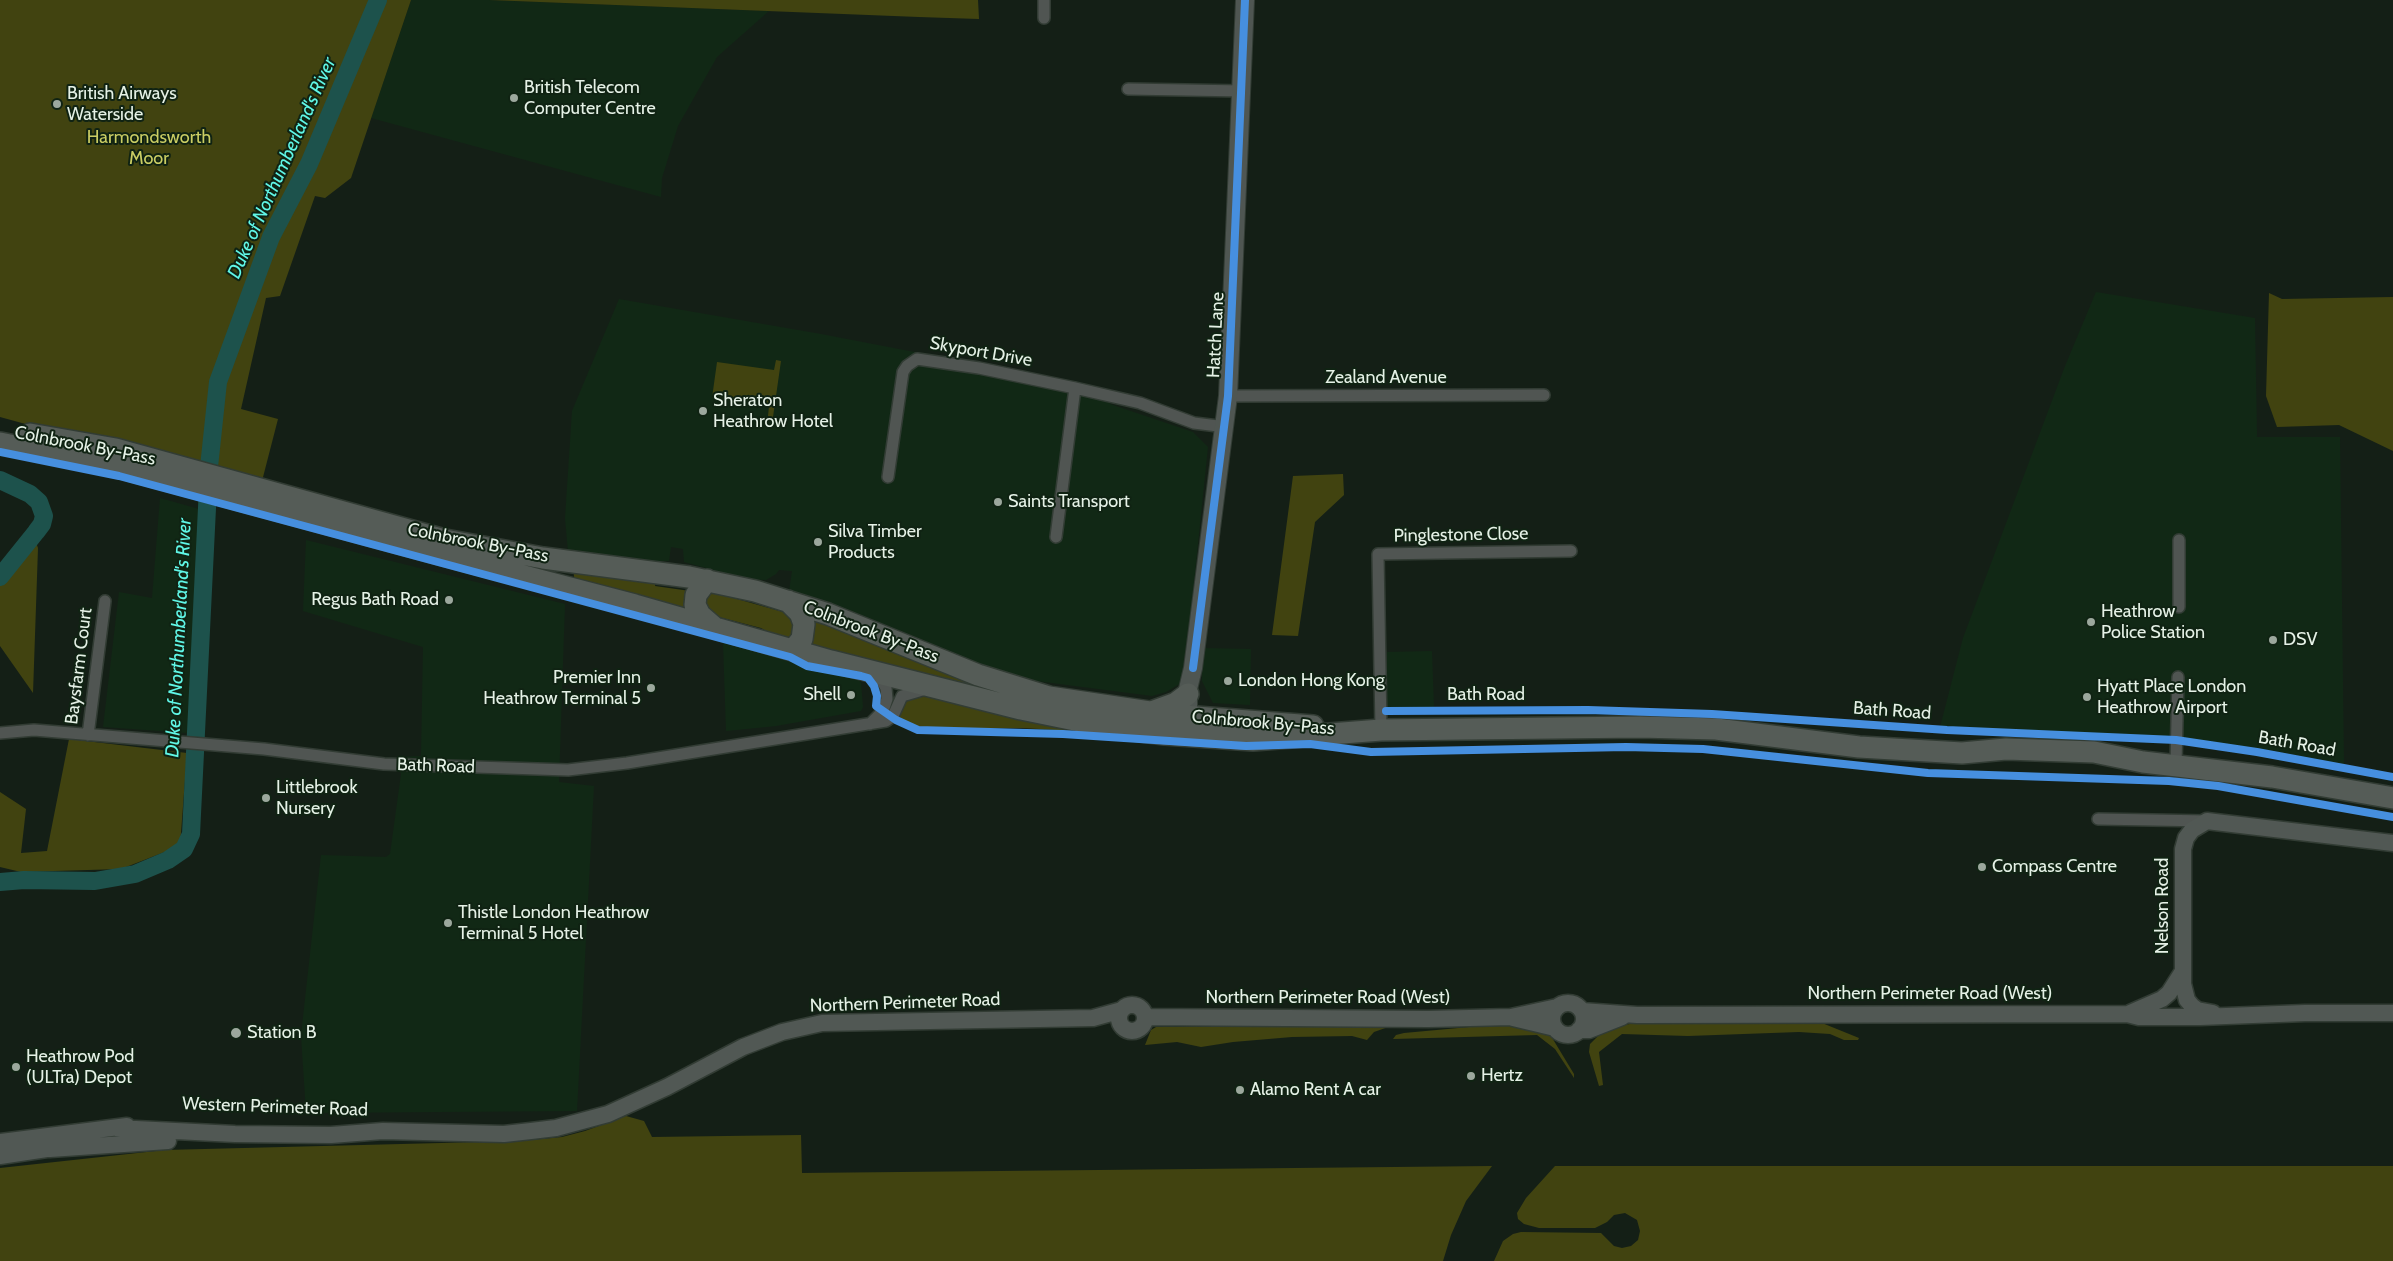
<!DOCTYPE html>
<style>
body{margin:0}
canvas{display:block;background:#141f16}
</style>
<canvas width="2393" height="1261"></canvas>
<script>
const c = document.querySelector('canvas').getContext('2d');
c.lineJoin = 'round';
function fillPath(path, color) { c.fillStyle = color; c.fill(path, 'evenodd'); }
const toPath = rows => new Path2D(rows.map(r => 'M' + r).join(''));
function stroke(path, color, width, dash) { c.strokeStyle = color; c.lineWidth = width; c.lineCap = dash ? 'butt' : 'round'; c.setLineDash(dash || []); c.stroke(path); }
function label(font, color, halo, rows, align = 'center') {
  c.font = font + ' Cabin,sans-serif'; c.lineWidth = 4; c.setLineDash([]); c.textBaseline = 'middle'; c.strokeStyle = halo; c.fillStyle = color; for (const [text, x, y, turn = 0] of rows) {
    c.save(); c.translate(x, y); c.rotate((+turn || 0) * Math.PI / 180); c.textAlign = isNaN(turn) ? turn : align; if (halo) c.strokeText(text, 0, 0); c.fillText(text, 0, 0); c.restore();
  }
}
const built = toPath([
 [411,0,489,0,769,11,717,57,678,126,662,178,661,197,371,118],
 [2096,292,2255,318,2257,437,2340,437,2344,764,2264,749,2182,738,1940,727,1963,638,2065,366],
 [619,299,821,334,1112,390,1110,404,1193,432,1208,447,1191,612,1181,683,1166,692,1152,696,1021,679,789,592,792,571,779,570,776,574,766,580,746,579,684,562,683,549,671,547,669,561,643,561,568,552,565,518,572,411],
 [160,498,199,509,188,733,103,727,119,592,152,598],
 [306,540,565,604,559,782,594,786,577,1111,306,1113,301,1035,321,855,386,857,390,854,401,774,397,757,421,756,423,647,303,611],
 [723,643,783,659,808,668,858,679,861,683,863,707,861,711,776,726,726,731],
 [1202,648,1251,649,1250,705,1213,703,1202,681],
 [1432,651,1434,707,1387,709,1387,652]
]);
const green = toPath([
 [0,0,378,0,309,164,271,237,218,382,209,467,201,472,0,417],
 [382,0,411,0,351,178,325,198,315,196,280,296,266,298,241,409,278,419,262,481,211,467,221,383,274,238,313,165],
 [489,0,978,0,979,19,919,17],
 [2269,293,2282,299,2393,297,2393,451,2339,425,2277,427,2266,396],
 [776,360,781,361,773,417,768,416,769,406,712,398,717,362,774,370],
 [1343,474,1344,495,1315,522,1298,636,1272,635,1293,476],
 [35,540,38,548,33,693,0,646,0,580,12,568],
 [573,568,656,578,655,586,690,591,693,615,575,584],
 [705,590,794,615,795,639,780,639,761,628,711,615,701,595],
 [810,617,1127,724,805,646],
 [923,695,928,696,1109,733,1022,728,922,728,897,719,903,704,908,699],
 [69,739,187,753,180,846,121,869,21,872,0,867,0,792,26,809,21,853,47,851],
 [1822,1023,1859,1038,1858,1040,1844,1040,1830,1034,1799,1032,1688,1036,1622,1034,1599,1052,1603,1085,1599,1086,1589,1052,1590,1044,1602,1032,1616,1026,1630,1024],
 [1502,1024,1539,1029,1551,1036,1574,1074,1574,1078,1555,1049,1537,1035,1393,1039,1396,1035,1404,1033],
 [1394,1025,1374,1032,1367,1040,1352,1036,1292,1037,1233,1042,1201,1047,1177,1042,1145,1045,1151,1030,1156,1027],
 [626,1116,644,1121,652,1137,801,1135,802,1173,1492,1166,1466,1201,1451,1235,1443,1261,0,1261,0,1168,165,1150,520,1141,562,1137,585,1131],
 [1555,1166,2393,1166,2393,1261,1494,1261,1503,1241,1513,1234,1521,1232,1601,1233,1614,1246,1622,1248,1631,1246,1638,1240,1640,1231,1637,1220,1625,1213,1614,1215,1607,1222,1595,1228,1539,1228,1524,1224,1518,1219,1517,1213,1526,1198]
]);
const river = toPath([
 [0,480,30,494,39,502,44,516,42,524,36,532,0,577],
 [0,882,24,880,95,881,135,874,168,860,184,849,191,834,209,467,218,382,271,237,309,164,378,0]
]);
const street = toPath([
 [1044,18,1044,0],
 [1128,89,1243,91],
 [1228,396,1544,395],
 [888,477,903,372,907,366,917,359,979,368,1075,388,1140,403,1194,423,1226,427],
 [1056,537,1075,388],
 [2179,540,2179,607],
 [870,724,883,711,887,699,886,688,878,674],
 [1381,730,1378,554,1571,551],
 [0,733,34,730,264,749,384,764,568,770,627,763,886,721,893,716,902,696,926,689],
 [88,735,105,601],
 [2176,764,2178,677],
 [2098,819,2207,821]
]);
const secondary = toPath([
 '1552 1019a16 16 0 1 1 32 0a16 16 0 1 1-32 0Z',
 '1119 1018a13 13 0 1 1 26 0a13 13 0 1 1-26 0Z',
 [1582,1011,1637,1015,2127,1014,2139,1017,2200,1017,2305,1013,2393,1013],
 [2130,1013,2162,999,2169,993,2183,971],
 [2213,1013,2197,1010,2192,1006,2187,1000,2183,984,2183,849,2186,838,2192,830,2207,821,2215,822,2393,843],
 [1145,1017,1428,1019,1511,1017,1557,1007],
 [1513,1018,1555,1028],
 [1579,1030,1589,1030,1622,1017],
 [116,1128,235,1134,331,1135,383,1131,504,1134,531,1131,556,1128,608,1114,667,1087,743,1047,782,1032,822,1023,1093,1018,1122,1010],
 [0,1142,127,1126],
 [50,1149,168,1141],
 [0,1156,60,1147]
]);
const primary = toPath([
 [1188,706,1188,689,1193,668,1228,396,1245,0]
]);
const highway = toPath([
 [30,434,116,449,445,540,543,558,689,577,755,591,828,614,978,675,1049,697,1170,715,1313,726],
 [0,443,118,467,443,555,635,605,831,661,1021,709,1104,726,1165,734,1253,740,1381,730,1640,727,1716,729,1859,747,1962,753,2006,749,2094,752,2143,762,2272,777,2393,798],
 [707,580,696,595,695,605,700,615,715,628],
 [788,601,800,613,804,624,802,639,793,650],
 [1154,711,1176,703,1188,694]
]);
const cycleway = toPath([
 [0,452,119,476,790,657,807,666,861,676,868,678,874,686,877,696,876,706,896,720,918,730,1063,734,1246,746,1310,744,1371,752,1626,747,1703,749,1928,773,2169,781,2218,786,2393,817],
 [1193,668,1228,396,1245,0],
 [1386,711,1588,710,1712,714,1947,730,2176,740,2257,752,2393,777]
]);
const markers = [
 [514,98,5,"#9ca89d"],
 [57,104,5,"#9ca89d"],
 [703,411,5,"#9ca89d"],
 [998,502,5,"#9ca89d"],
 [818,542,5,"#9ca89d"],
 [449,600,5,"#9ca89d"],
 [2091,622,5,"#9ca89d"],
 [2273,640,5,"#9ca89d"],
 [1228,681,5,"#9ca89d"],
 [651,688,5,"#9ca89d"],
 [851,695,5,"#9ca89d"],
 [2087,697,5,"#9ca89d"],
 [266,798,5,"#9ca89d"],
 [1982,867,5,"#9ca89d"],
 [448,923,5,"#9ca89d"],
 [236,1033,6,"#9ca89d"],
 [16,1067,5,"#9ca89d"],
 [1471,1076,5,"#9ca89d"],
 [1240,1090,5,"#9ca89d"]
];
const poiNames = [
 ["British Telecom",524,88],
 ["Computer Centre",524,109],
 ["British Airways",67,94],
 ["Waterside",67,115],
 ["Sheraton",713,401],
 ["Heathrow Hotel",713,422],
 ["Saints Transport",1008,502],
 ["Silva Timber",828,532],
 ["Products",828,553],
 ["Regus Bath Road",439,600,"right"],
 ["Heathrow",2101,612],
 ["Police Station",2101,633],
 ["DSV",2283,640],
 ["Premier Inn",641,678,"right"],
 ["Heathrow Terminal 5",641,699,"right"],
 ["London Hong Kong",1238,681],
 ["Hyatt Place London",2097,687],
 ["Heathrow Airport",2097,708],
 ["Shell",841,695,"right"],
 ["Littlebrook",276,788],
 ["Nursery",276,809],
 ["Compass Centre",1992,867],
 ["Thistle London Heathrow",458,913],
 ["Terminal 5 Hotel",458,934],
 ["Station B",247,1033],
 ["Heathrow Pod",26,1057],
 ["(ULTra) Depot",26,1078],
 ["Hertz",1481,1076],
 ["Alamo Rent A car",1250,1090]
];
const parkNames = [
 ["Harmondsworth",149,138],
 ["Moor",149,159]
];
const streetNames = [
 ["Hatch Lane",1216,335,-87],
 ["Skyport Drive",981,352,10],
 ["Zealand Avenue",1386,378],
 ["Colnbrook By-Pass",85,446,11],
 ["Pinglestone Close",1461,535,-1],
 ["Colnbrook By-Pass",478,543,11],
 ["Colnbrook By-Pass",871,632,21],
 ["Baysfarm Court",79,666,-83],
 ["Bath Road",1486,695],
 ["Bath Road",1892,711,4],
 ["Colnbrook By-Pass",1263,723,5],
 ["Bath Road",2297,744,10],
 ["Bath Road",436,766,2],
 ["Nelson Road",2163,906,-90],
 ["Northern Perimeter Road (West)",1930,994],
 ["Northern Perimeter Road (West)",1328,998],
 ["Northern Perimeter Road",905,1003,-2],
 ["Western Perimeter Road",275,1107,2]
];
const waterNames = [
 ["Duke of Northumberland's River",282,168,-66],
 ["Duke of Northumberland's River",179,638,-87]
];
fillPath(built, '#112815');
fillPath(green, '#414310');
stroke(river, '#1d524c', 18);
stroke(street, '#323c34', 14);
stroke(secondary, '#323c34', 19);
stroke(primary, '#323c34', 20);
stroke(highway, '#323c34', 24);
stroke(street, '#505552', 11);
stroke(secondary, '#515854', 16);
stroke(primary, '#4f5652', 18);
stroke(highway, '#555c57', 21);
stroke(cycleway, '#468fdf', 8);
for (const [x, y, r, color] of markers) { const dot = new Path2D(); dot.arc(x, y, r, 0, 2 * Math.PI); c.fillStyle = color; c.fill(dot); stroke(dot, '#102313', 2); }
label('18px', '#e5f1e6', '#102313', poiNames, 'left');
label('18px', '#cacd63', '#102313', parkNames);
label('18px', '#e5f1e6', '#102313', streetNames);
label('italic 19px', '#60f7e7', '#102313', waterNames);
</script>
